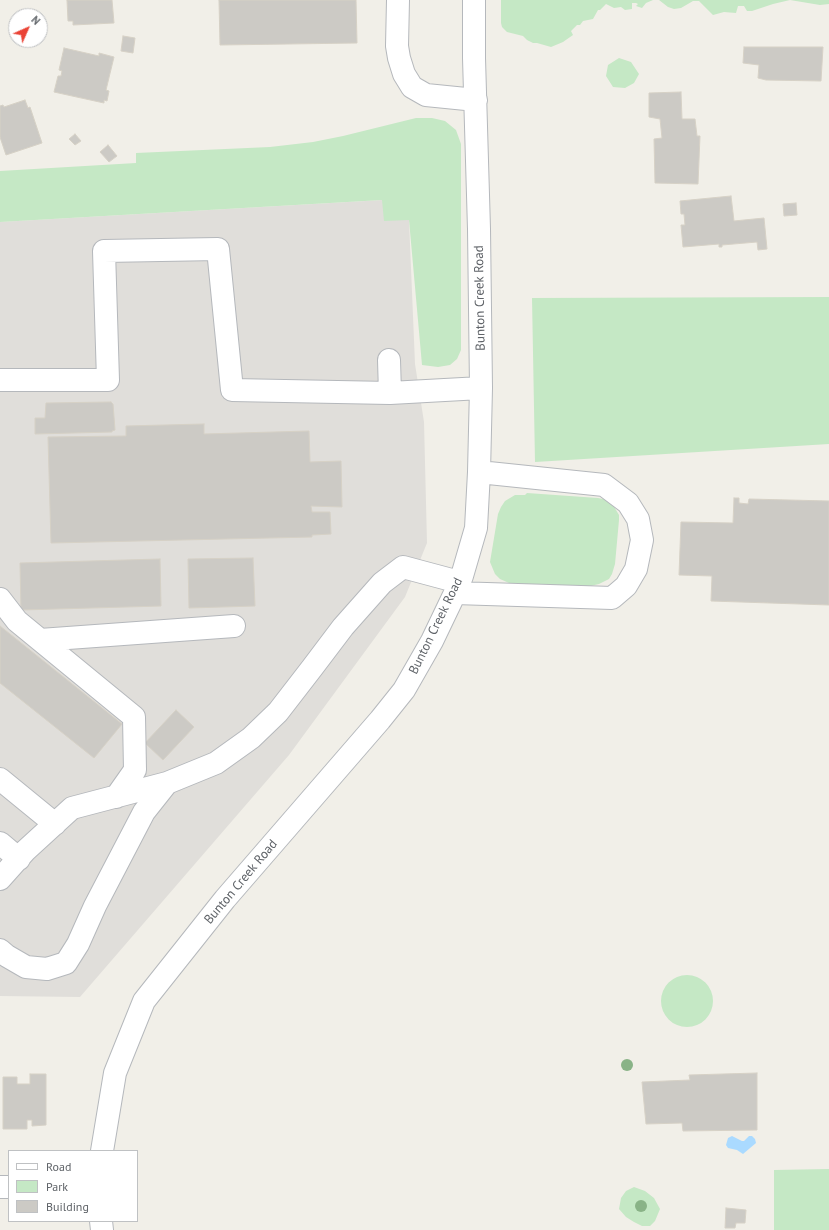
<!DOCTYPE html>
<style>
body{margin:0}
#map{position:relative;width:829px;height:1230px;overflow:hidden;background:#f1efe8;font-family:"PT Sans",sans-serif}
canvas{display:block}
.legend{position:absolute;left:8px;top:1150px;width:130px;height:72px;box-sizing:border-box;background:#fff;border:1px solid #bfc1c3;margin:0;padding:5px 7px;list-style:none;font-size:12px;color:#5f6368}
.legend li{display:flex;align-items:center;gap:8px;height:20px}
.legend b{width:20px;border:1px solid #bfc1c3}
.north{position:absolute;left:8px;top:8px;width:40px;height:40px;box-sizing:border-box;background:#fff;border:1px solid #bfc1c3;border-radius:50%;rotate:45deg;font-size:11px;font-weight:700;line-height:16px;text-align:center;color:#5f6368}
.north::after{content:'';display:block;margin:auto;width:14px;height:18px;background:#ea4335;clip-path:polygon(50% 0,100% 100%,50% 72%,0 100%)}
</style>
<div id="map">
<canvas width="829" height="1230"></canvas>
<ul class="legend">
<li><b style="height:5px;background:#fff"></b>Road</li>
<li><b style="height:11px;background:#c5e8c5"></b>Park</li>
<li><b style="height:11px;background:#cccac5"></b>Building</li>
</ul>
<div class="north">N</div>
</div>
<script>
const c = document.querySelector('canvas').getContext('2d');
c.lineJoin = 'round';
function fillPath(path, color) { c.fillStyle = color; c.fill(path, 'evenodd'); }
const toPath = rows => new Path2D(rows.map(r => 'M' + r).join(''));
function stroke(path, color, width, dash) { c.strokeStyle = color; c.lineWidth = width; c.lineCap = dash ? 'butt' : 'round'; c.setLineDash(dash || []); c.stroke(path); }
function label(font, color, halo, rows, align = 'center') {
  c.font = font + ' "PT Sans",sans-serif'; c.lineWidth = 3; c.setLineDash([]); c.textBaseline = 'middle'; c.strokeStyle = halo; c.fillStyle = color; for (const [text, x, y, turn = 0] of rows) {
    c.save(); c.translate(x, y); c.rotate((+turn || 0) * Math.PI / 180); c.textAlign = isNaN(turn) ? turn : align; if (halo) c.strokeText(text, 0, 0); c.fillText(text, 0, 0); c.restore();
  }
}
const industrial = toPath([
 [383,200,409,220,415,364,424,422,427,543,405,597,289,755,80,997,0,996,0,222]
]);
const green = toPath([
 [501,0,653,0,646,3,642,8,636,6,638,4,636,3,632,3,632,9,625,10,621,7,614,8,606,4,600,10,598,10,593,19,583,21,580,25,577,25,571,31,573,35,563,42,551,47,537,43,533,43,527,40,523,36,507,32,502,27,501,23],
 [659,0,829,0,829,4,820,5,790,0,773,4,752,11,747,11,744,6,738,6,736,13,724,12,713,15,699,1,693,1,681,8,674,9,668,7],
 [619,58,631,62,639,74,634,83,625,88,613,87,606,76,608,65],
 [416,118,432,118,445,121,456,130,461,144,461,350,457,359,450,365,438,367,422,365,409,220,384,221,382,200,0,222,0,171,136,163,136,153,270,147,313,142,343,136],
 [829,297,829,444,535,462,532,298],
 [527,493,598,498,608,500,613,505,619,515,619,520,615,564,612,574,609,579,599,584,586,587,520,584,509,583,500,579,495,574,490,562,498,514,501,507,505,501,515,495,525,495],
 '661 1001a26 26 0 1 1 52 0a26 26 0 1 1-52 0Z',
 [829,1169,829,1230,774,1230,774,1170],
 [634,1187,645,1191,654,1198,660,1209,655,1221,650,1226,642,1226,634,1222,626,1217,619,1209,621,1198,626,1191]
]);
const water = toPath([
 [732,1136,742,1141,744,1141,749,1136,752,1136,755,1139,756,1143,743,1154,737,1150,728,1148,726,1145,728,1138]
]);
const building = toPath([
 [67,0,112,0,114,23,73,25,73,21,68,21,67,0],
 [219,0,356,0,357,43,220,45,219,0],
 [123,36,135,38,133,53,121,51,123,36],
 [744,47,823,47,821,81,766,80,758,78,759,65,743,63,744,47],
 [64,48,99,56,99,53,114,57,106,90,109,91,107,101,104,100,104,103,54,92,58,76,61,76,62,71,59,70,64,48],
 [681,92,682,119,695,119,697,136,700,136,698,184,655,183,654,139,662,138,660,119,649,117,649,93,681,92],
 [25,100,28,108,30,107,42,143,6,155,0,137,0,106,3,105,4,107,25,100],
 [75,134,81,141,75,145,69,139,75,134],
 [108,145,117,156,109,162,100,152,108,145],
 [731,196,734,221,764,218,767,249,758,250,757,242,722,245,722,247,719,247,719,244,683,247,681,225,685,225,684,214,681,214,680,201,731,196],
 [796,203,797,215,784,216,783,204,796,203],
 [111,402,113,404,115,430,112,431,112,432,35,434,35,418,45,418,46,403,111,402],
 [204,424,204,434,309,431,310,462,341,461,342,507,311,506,312,512,330,512,331,534,312,535,312,537,51,543,48,437,126,436,126,426,204,424],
 [734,498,739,498,739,503,748,504,749,499,829,501,829,605,711,601,712,576,679,575,681,522,733,523,734,498],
 [253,558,255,606,189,608,188,559,253,558],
 [160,559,161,606,21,610,20,563,160,559],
 [0,626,122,724,94,758,0,683,0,626],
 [176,710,194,727,163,760,145,743,176,710],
 [757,1073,757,1130,683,1131,682,1123,646,1124,642,1082,690,1080,689,1075,757,1073],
 [30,1074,46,1074,46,1125,32,1126,32,1120,27,1120,27,1129,3,1129,3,1077,17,1077,17,1084,30,1084,30,1074],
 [726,1208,746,1210,745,1223,736,1223,735,1228,725,1228,726,1208]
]);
const minor = toPath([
 [398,0,397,46,399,58,404,74,412,87,426,95,476,100],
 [389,360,390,393,481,388],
 [0,380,108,380,104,251,218,249,232,390,390,393],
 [455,593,612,598,626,586,636,569,642,540,638,519,628,503,604,485,479,472],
 [0,599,17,621,134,717,135,770,116,797],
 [40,640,234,626],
 [0,779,55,824],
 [0,843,19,859],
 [0,879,25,851,72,808,167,783],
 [0,950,7,956,26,967,47,969,66,963,78,944,95,906,144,812,167,783,216,763,251,738,278,712,312,668,343,627,382,583,403,567,459,582],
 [102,1151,115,1073,144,1001,225,899,380,720,404,690,432,641,455,593,462,576,476,528,479,472,481,388,479,229,474,58,474,0],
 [0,1187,9,1187],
 [101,1221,102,1230]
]);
const trees = [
 [627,1065],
 [641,1206]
];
const streetNames = [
 ["Bunton Creek Road",480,298,-91],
 ["Bunton Creek Road",436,626,-64],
 ["Bunton Creek Road",241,882,-50]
];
fillPath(industrial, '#e0deda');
fillPath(green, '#c5e8c5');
fillPath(water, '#aadaff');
fillPath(building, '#cccac5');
stroke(building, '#d6d1c6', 1);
stroke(minor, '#b5b8bc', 24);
stroke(minor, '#fff', 22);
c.fillStyle = '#89b387';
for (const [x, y] of trees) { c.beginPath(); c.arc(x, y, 6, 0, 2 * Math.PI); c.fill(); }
label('13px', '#5f6368', '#fff', streetNames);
</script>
